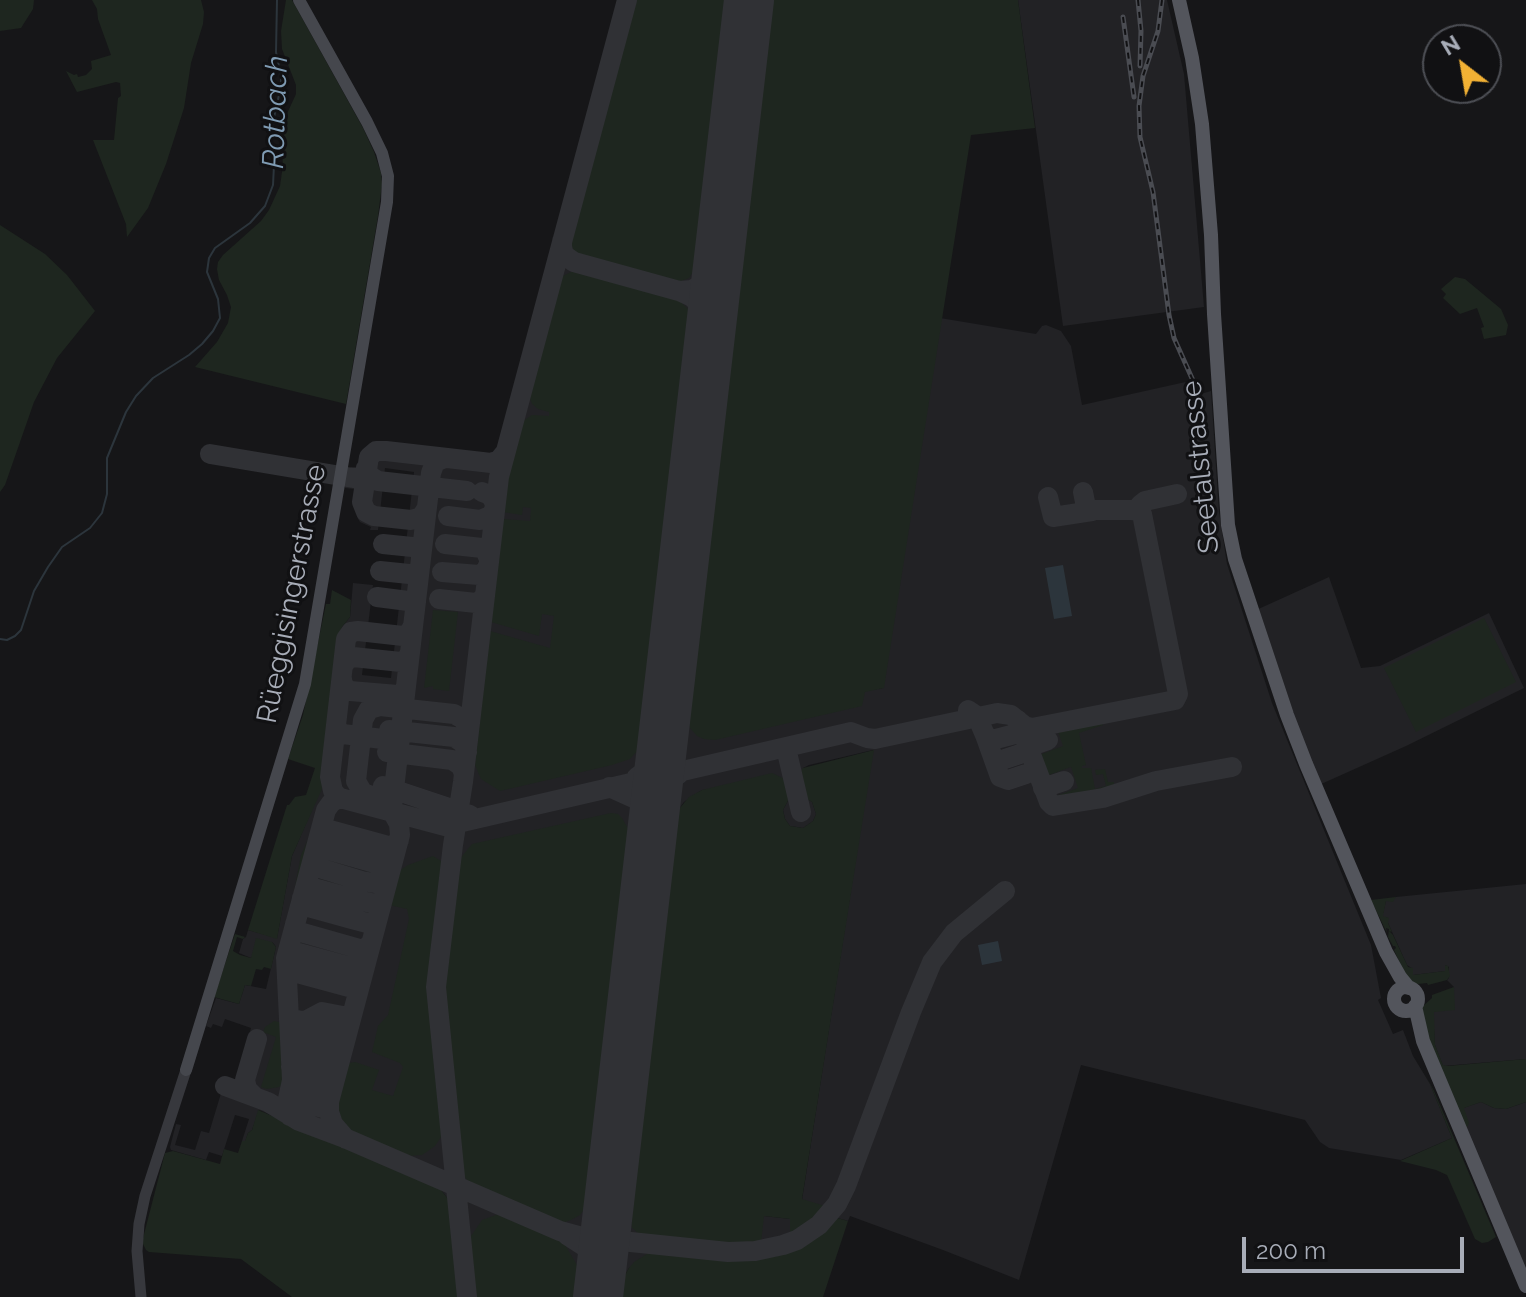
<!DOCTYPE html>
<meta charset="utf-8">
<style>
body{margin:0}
#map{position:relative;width:1526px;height:1297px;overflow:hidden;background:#161618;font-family:Raleway,sans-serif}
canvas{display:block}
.north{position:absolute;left:1422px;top:24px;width:80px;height:80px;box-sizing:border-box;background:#111113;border:2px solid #4d4f55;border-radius:50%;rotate:329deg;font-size:22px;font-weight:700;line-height:32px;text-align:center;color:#a8adb8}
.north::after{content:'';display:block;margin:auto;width:28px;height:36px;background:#f2b134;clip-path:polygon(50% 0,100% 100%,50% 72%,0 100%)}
.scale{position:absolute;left:1242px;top:1237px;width:222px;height:36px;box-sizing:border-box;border:4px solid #a8adb8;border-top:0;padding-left:10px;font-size:24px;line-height:28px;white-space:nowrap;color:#a8adb8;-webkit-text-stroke:6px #111113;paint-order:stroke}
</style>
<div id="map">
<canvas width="1526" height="1297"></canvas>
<div class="north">N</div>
<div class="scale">200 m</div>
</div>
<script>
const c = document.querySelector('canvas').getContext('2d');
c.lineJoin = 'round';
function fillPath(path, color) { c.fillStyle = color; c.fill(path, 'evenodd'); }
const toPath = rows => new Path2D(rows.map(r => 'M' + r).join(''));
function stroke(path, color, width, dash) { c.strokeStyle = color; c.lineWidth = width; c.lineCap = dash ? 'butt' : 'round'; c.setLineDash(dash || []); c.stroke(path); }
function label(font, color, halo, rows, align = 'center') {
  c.font = font + ' Raleway,sans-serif'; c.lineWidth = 6; c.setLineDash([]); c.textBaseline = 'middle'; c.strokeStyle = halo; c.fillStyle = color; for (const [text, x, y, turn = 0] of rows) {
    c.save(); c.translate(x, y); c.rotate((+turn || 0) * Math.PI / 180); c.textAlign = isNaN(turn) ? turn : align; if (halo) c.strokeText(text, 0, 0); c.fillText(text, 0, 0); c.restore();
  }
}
const built = toPath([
 [621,0,772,0,688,721,883,688,940,318,1036,334,1042,326,1046,325,1061,331,1071,346,1082,405,1190,381,1197,395,1211,391,1219,512,1227,564,1272,703,1371,945,1381,998,1378,1000,1393,1034,1403,1030,1413,1056,1430,1084,1452,1138,1401,1160,1329,1148,1320,1142,1305,1120,1081,1065,1019,1280,943,1250,850,1216,848,1221,834,1217,810,1242,777,1256,744,1260,661,1251,629,1268,620,1284,619,1297,461,1297,453,1213,448,1199,438,1186,431,1182,259,1110,252,1130,248,1133,245,1142,242,1141,249,1119,235,1115,222,1156,209,1152,206,1160,171,1150,170,1147,176,1124,181,1125,175,1145,195,1150,201,1131,209,1133,225,1080,235,1083,251,1028,225,1019,222,1027,213,1024,211,1028,206,1026,216,998,239,1004,245,985,266,989,276,947,274,944,272,942,251,958,239,953,243,939,246,937,248,930,277,938,292,856,323,784,342,627,350,617,353,583,373,585,362,675,391,678,414,472,385,468,378,530,370,530,371,527,360,522,357,517,356,491,354,489,345,488,348,470,351,467,357,467,360,465,366,449,376,444,481,456,493,452,500,443],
 [873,750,802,1200,824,1207,810,1223,791,1234,791,1219,764,1216,630,1223,630,1215,676,816,679,809,684,802,702,790,789,787,790,797,783,810,785,819,790,826,803,828,813,821,816,814,812,802,802,795,803,768,809,765],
 [1018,0,1167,0,1184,74,1204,307,1063,326],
 [1329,577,1361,668,1380,666,1489,613,1524,688,1406,746,1319,785,1254,611],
 [1526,884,1526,1059,1443,1066,1435,1045,1433,1012,1453,996,1454,987,1447,980,1449,978,1449,967,1445,965,1446,971,1413,975,1413,969,1407,965,1388,923,1388,918,1382,917,1386,901,1396,897],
 [1481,1102,1494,1108,1506,1109,1526,1102,1526,1271,1465,1129,1463,1108]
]);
const green = toPath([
 [0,0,34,0,33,9,21,28,0,31],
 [92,0,201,0,204,12,203,24,191,63,184,108,166,164,148,208,127,237,126,224,93,140,114,140,118,98,121,96,120,83,116,82,77,92,66,71,74,75,77,74,78,77,86,75,92,69,91,61,111,55,98,19,97,9],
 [286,0,292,0,363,128,374,152,381,173,382,184,378,216,346,404,195,367,217,342,228,323,231,307,227,295,219,280,217,269,218,262,223,255,261,221,269,210,280,186,283,165,280,129,296,94,296,85,282,49,281,31],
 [632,0,727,0,696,267,689,278,676,283,582,258,573,250,569,241,569,233],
 [772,0,1018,0,1035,128,971,135,884,688,865,692,862,706,715,740,704,739,697,736,690,728,688,721,689,712],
 [0,225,45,254,67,275,95,311,57,358,34,402,5,485,0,492],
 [575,270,677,298,688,309,690,316,640,748,630,759,612,765,500,791,481,779,475,765,490,631,550,648,554,616,542,614,539,636,491,622,503,519,530,521,531,508,523,507,522,515,503,512,509,466,516,430,520,423,532,415,549,416,549,412,538,409,532,404,527,390,556,284,561,277],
 [1455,277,1465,279,1501,309,1508,325,1506,335,1484,339,1481,328,1484,327,1477,308,1460,314,1443,298,1446,294,1441,289],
 [332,590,351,600,350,617,342,627,322,789,292,856,277,939,248,930,287,805,289,805,295,797,306,795,315,768,288,759,303,715,326,604,330,604],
 [433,610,458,612,449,691,433,689,433,686,424,688],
 [1484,618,1516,682,1416,732,1384,668],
 [1102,721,1103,725,1079,733,1086,765,1082,766,1082,768,1091,768,1095,789,1106,786,1103,774,1096,775,1095,770,1105,769,1108,782,1114,782,1114,786,1054,799,1053,797,1078,788,1071,767,1046,776,1039,755,1063,746,1058,731],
 [874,750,802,1199,825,1206,810,1223,798,1231,790,1234,790,1219,764,1216,761,1243,741,1245,722,1243,643,1236,638,1233,632,1228,630,1215,676,816,679,809,689,797,702,790,772,773,785,779,789,787,790,797,783,810,785,819,790,826,803,828,813,821,816,814,812,802,802,796,800,773,803,768],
 [611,813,618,814,622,818,630,832,586,1207,580,1215,571,1220,559,1224,546,1220,473,1188,460,1171,443,1000,443,982,455,874,458,861,472,844],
 [317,819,287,935,286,935,301,855],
 [433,856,441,861,443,870,430,989,443,1134,435,1146,428,1151,422,1155,407,1156,357,1137,350,1131,341,1118,336,1099,344,1070,349,1063,355,1062,379,1070,372,1090,393,1096,403,1067,400,1063,372,1052,378,1026,388,1015,409,919,407,909,389,905,396,877,399,871,408,865],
 [1396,897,1393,902,1386,901,1383,916,1389,918,1388,923,1392,932,1389,931,1393,935,1408,967,1413,968,1413,975,1445,971,1445,965,1448,966,1450,976,1447,980,1428,985,1427,983,1418,984,1412,983,1405,974,1394,950,1396,948,1395,946,1393,946,1388,937,1389,929,1386,928,1387,933,1371,900],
 [235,934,245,937,243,939,237,937,233,951,240,955,251,958,256,938,272,942,276,947,271,969,264,967,262,970,256,969,251,986,245,985,239,1004,214,997],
 [1454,987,1455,1010,1434,1012,1435,1045,1443,1065,1448,1066,1526,1059,1526,1102,1506,1109,1494,1108,1481,1102,1464,1108,1469,1123,1466,1129,1426,1033,1422,1007,1432,998,1432,995],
 [274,1021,284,1023,287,1081,279,1087,267,1089,261,1087,276,1037,263,1032,265,1027],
 [1415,1056,1434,1091,1496,1237,1488,1242,1482,1243,1475,1239,1447,1175,1436,1170,1400,1161,1452,1138,1430,1084],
 [258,1110,431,1182,438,1186,448,1199,453,1213,461,1297,292,1297,241,1259,149,1252,146,1250,142,1242,165,1153,173,1151,220,1164,224,1149,238,1153,242,1141,245,1141,248,1133,252,1130],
 [499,1214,510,1217,549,1233,564,1243,577,1265,578,1273,575,1297,472,1297,467,1246,469,1239,482,1220],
 [834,1217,848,1221,823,1297,619,1297,620,1284,629,1268,634,1262,647,1254,661,1251,744,1260,777,1256,810,1242]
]);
const water = toPath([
 [1063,565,1072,616,1054,619,1045,568],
 [998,941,1002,961,982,965,978,945]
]);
const stream = toPath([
 [0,639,7,640,15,636,21,630,34,591,48,567,62,547,90,528,102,513,107,494,107,458,126,412,136,396,153,378,189,355,202,344,213,331,220,318,218,299,207,272,209,258,215,248,250,223,265,206,273,185,274,165,271,131,281,86,281,76,276,52,277,0]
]);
const taxiway = toPath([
 [562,241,562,247,564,255,574,262,679,291,692,297,702,306,707,316,709,343],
 [679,291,692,290,706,282,714,273,718,264],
 [210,454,353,478,361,478,366,474],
 [366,468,370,476,378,481,467,491],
 [1048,497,1053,517,1092,511],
 [1140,505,1145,501,1177,494],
 [427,508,421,517,411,520,374,516,366,512,362,502,369,457,376,451,386,451,491,463,499,460,504,454],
 [448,516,480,520,490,516,494,511,495,503,490,495,482,492],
 [383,544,422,548],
 [445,544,482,548,486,552,489,559],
 [380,571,419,575],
 [442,572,479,575,485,572,488,566],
 [377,597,416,602],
 [439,599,476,603,483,599,485,594],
 [343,666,347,660,353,657,401,662,406,660,410,653],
 [342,679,343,686,350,691,398,695],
 [968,710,977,716,985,735,992,740,1015,734],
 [1018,720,1049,802,1053,806,1103,798,1156,781,1232,767],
 [336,725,338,730,343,734,390,740,399,736,402,726],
 [389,730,454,737,463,743,467,752],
 [985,735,1000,777,1008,780,1026,774],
 [1028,747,1048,740],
 [786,748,801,812],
 [387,752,452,760,461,766,464,774],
 [993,757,997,760,1002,760,1020,754],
 [637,777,650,768,656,761,663,743],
 [383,786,470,815],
 [609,787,640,801,649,811,653,824],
 [1043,788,1064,781],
 [344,799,338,797,333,791,330,777,346,639,351,632,358,631,403,636,409,633,413,626],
 [382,799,363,793,356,781,363,720,369,709,380,706,454,714,463,719,469,729],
 [655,805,661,788,666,782,679,774],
 [323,821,326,829,388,846,394,845,399,840],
 [318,840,321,848,367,861,382,865,388,864,393,861],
 [313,859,316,867,362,881,380,884,388,880],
 [308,879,310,887,357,900,376,904,383,899],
 [302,898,305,906,352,919,367,923,374,922,378,918],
 [295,924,296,929,300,932,360,949,366,948,371,943],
 [290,943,291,949,295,952,354,968,362,966,366,963],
 [287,967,290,971,349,987,356,986,361,981],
 [289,1018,343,1032,348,1029],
 [301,1021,307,1020,322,1012,348,1017,351,1015],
 [290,1035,338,1047,344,1044],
 [291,1051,335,1062,340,1059],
 [291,1067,331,1078,336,1075],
 [292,1083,327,1093,332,1090],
 [225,1086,268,1102,299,1121,347,1139,560,1231,582,1237,728,1252,755,1251,783,1245,797,1240,819,1225,837,1204,846,1186,911,1012,932,962,954,933,1005,891],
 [255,1097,247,1089,245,1080,257,1039],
 [288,1099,323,1108,326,1107,329,1102],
 [290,1116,286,1108,292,1080,286,958,326,810,331,803,337,799,344,799,445,826,851,732,867,738,875,739,997,713,1011,715,1025,726,1032,728,1175,700,1178,694,1142,514,1139,511,1132,510,1089,510,1086,507,1083,492],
 [346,1139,333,1124,329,1112,329,1102,400,835,399,824,394,815,392,806,431,473,435,462,445,458],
 [567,1235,584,1246,594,1259,598,1269,599,1283],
 [582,1237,588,1236,596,1231,608,1209],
 [467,1297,436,987,453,845,463,782,499,477,627,0]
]);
const runway = toPath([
 [598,1297,749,0]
]);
const tertiary = toPath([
 [141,1297,137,1251,139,1224,145,1196,186,1070]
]);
const secondary = toPath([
 [186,1070,305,684,387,202,388,176,382,153,367,122,299,0]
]);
const primary = toPath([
 [1179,0,1192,58,1202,124,1211,235,1214,314,1228,525,1235,559,1287,715,1306,764,1386,952,1400,977,1409,988],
 '1394 999a12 12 0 1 1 24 0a12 12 0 1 1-24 0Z',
 [1415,1006,1423,1041,1526,1286]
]);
const rail = toPath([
 [1138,0,1141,31,1140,66],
 [1162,0,1158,31,1143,76,1139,106,1140,137,1153,192,1169,315,1174,338,1199,394],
 [1123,17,1134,97]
]);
const streetNames = [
 ["Seetalstrasse",1201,467,-96],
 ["Rüeggisingerstrasse",292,594,-79]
];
const waterNames = [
 ["Rotbach",276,112,-88]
];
fillPath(built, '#222225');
fillPath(green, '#1e261f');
fillPath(water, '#2c353c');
stroke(stream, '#2c353c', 2);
stroke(taxiway, '#303135', 20);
stroke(runway, '#303135', 50);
stroke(tertiary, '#37383d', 11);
stroke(secondary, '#45474d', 12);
stroke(primary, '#53555c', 14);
stroke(rail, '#4a4c52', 5);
stroke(rail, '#111113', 2, [6]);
label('28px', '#a8adb8', '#111113', streetNames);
label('italic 30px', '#7f9bb3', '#111113', waterNames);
</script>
